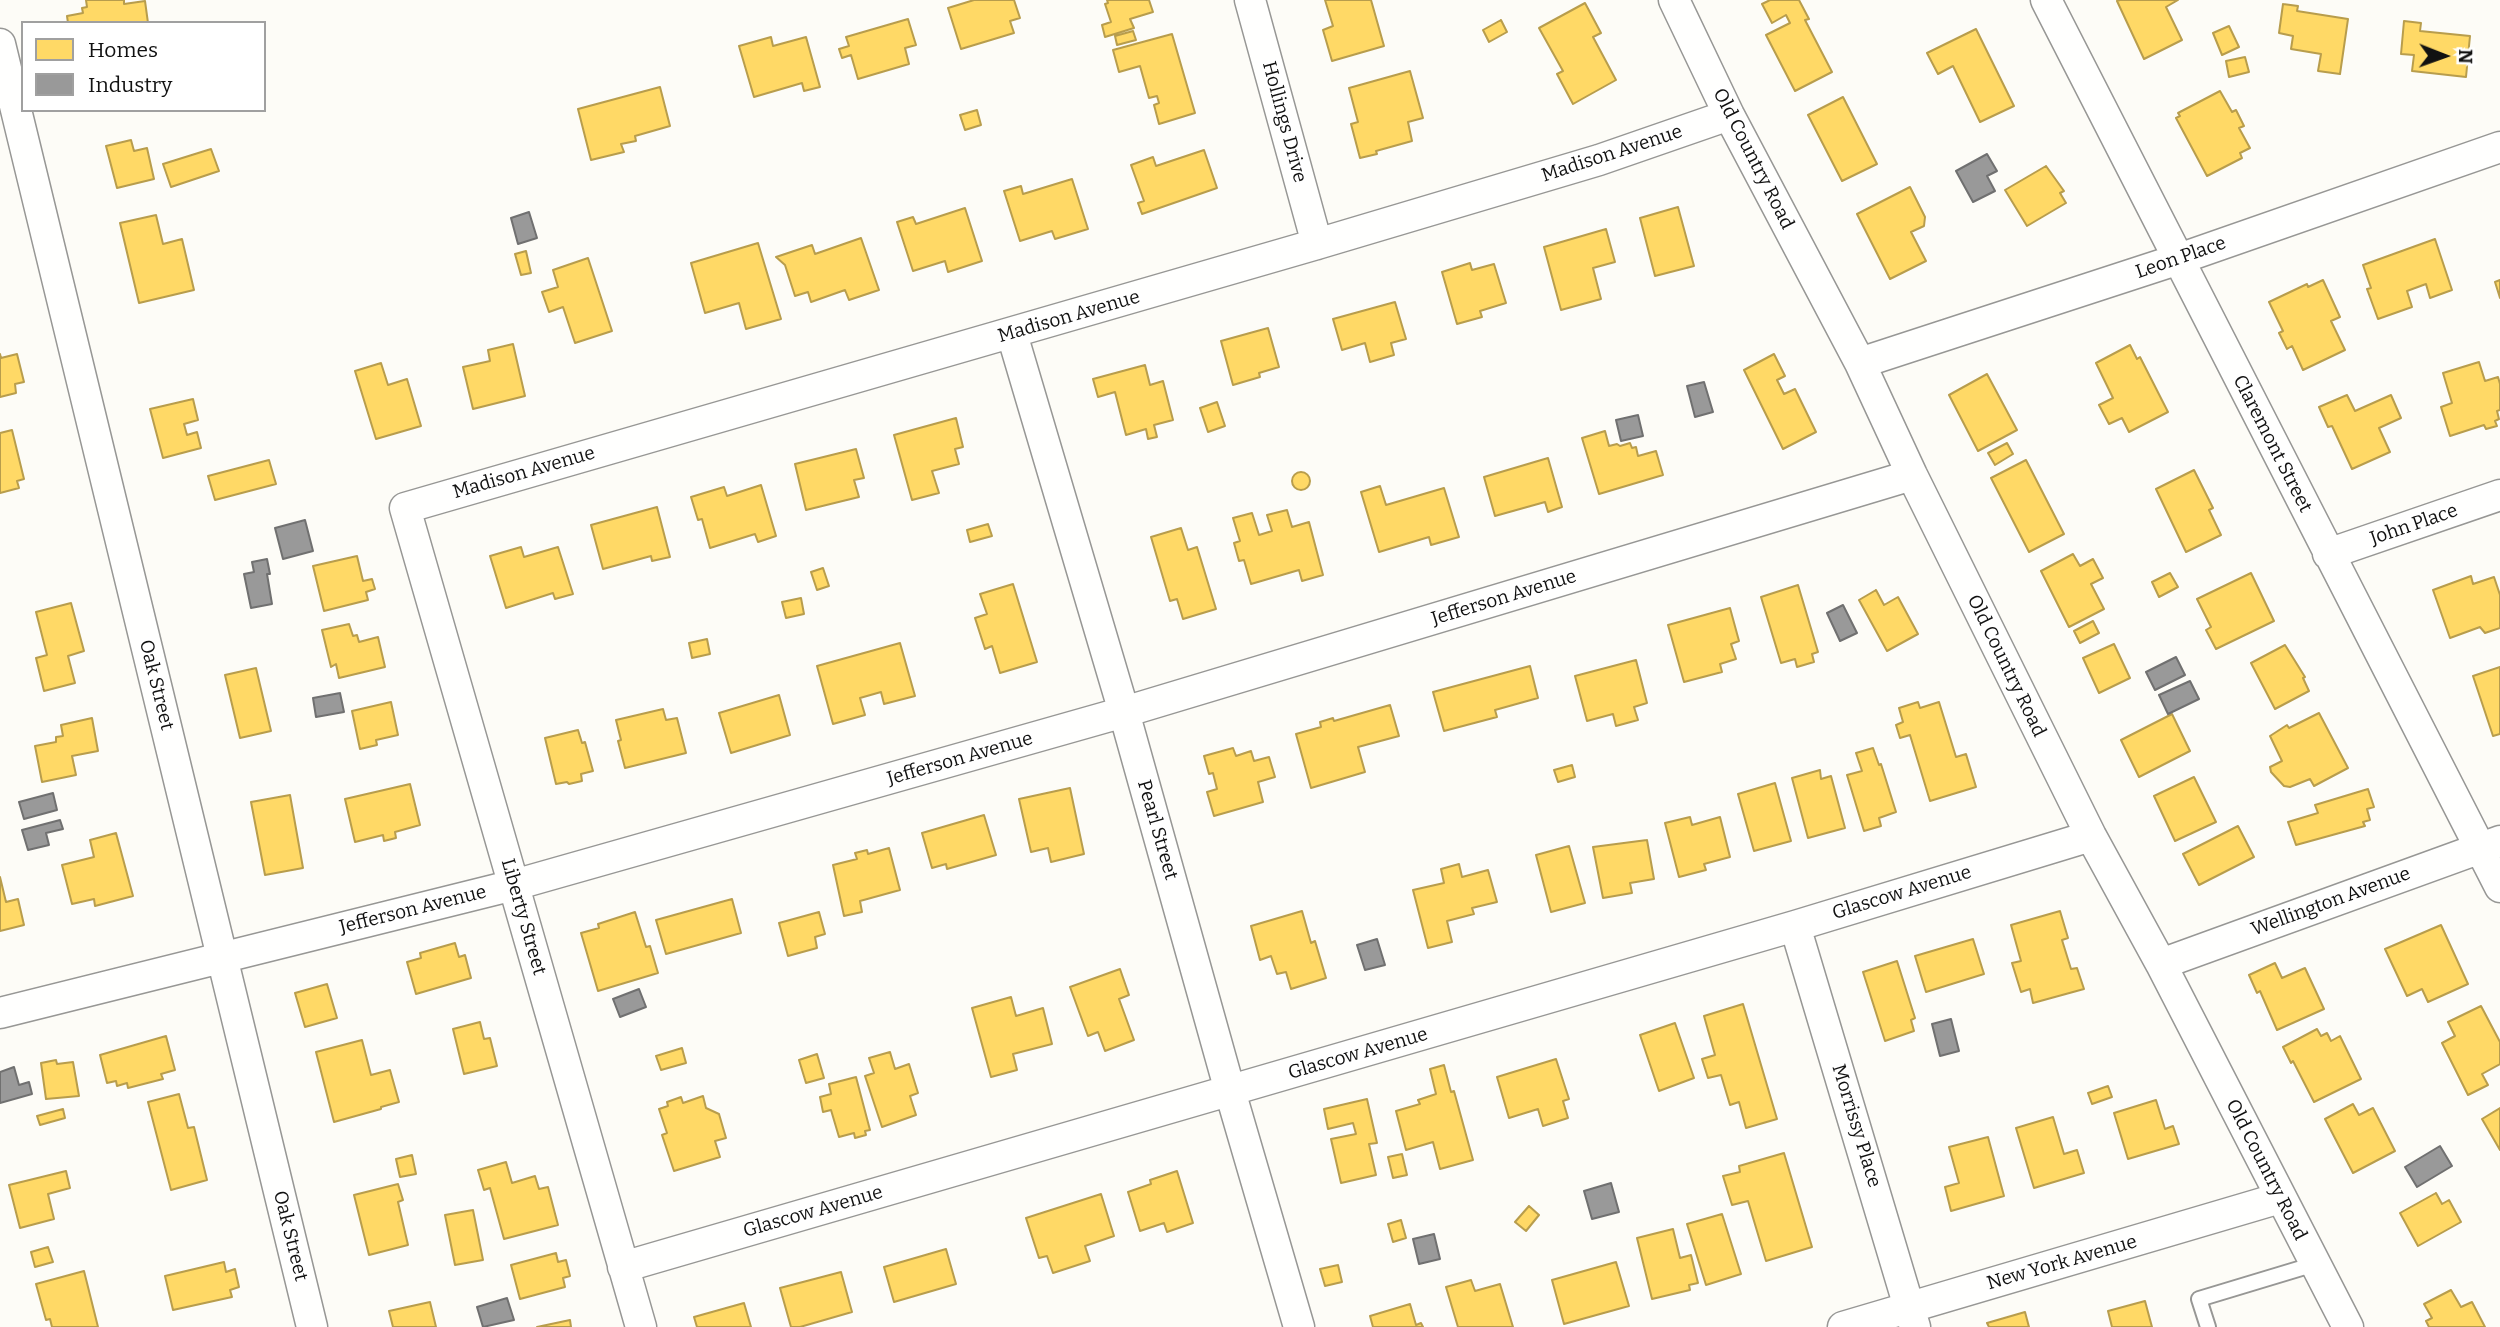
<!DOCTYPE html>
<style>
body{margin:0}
#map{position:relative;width:2500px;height:1327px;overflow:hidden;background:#fdfcf7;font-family:Bitter,serif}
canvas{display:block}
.legend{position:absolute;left:21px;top:21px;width:245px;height:91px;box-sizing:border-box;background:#fff;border:2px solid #a0a0a0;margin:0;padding:9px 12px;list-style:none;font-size:21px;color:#111}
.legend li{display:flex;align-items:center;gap:14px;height:35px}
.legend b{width:35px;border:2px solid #a0a0a0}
.north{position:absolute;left:2409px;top:21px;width:70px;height:70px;-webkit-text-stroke:5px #fff;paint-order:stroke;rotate:91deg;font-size:19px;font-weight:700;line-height:28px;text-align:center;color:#111}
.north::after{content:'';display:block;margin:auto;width:24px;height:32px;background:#111;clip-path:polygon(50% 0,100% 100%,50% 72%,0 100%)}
</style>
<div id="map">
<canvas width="2500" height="1327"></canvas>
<ul class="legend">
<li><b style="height:19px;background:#ffd966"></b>Homes</li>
<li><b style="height:19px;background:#999"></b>Industry</li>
</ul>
<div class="north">N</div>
</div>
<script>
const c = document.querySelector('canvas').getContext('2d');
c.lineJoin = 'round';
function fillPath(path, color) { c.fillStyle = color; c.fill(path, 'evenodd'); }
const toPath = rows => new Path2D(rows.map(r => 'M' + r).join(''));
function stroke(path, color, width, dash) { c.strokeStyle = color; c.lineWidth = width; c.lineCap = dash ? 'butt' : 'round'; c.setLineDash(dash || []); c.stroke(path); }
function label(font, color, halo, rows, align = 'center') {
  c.font = font + ' Bitter,serif'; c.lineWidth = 7; c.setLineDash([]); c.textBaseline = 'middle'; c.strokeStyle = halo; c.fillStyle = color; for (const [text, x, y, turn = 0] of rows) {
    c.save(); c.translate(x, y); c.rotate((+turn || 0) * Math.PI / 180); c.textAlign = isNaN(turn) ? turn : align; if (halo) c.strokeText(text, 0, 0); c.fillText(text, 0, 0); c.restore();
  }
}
const homes = toPath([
 [86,0,124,0,124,4,145,1,148,23,68,23,67,16,83,13,82,8,87,7,86,0],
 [974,0,1014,0,1020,18,1010,21,1014,33,961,49,948,8,974,0],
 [1107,0,1149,0,1153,12,1130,19,1134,28,1105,37,1102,25,1111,22,1105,4,1108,3,1107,0],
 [1325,0,1371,0,1384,46,1332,61,1323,30,1333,26,1325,0],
 [1770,0,1799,0,1809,19,1805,20,1832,72,1795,91,1766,35,1790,23,1786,15,1772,23,1762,4,1770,0],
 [2120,0,2178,0,2166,7,2182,40,2144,59,2117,1,2120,0],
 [1585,3,1601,33,1593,37,1616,80,1573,104,1557,74,1563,71,1539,28,1585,3],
 [2283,4,2298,6,2297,11,2348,19,2340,74,2318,71,2321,54,2291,49,2293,36,2279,33,2283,4],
 [908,19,916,45,905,48,909,64,858,79,851,55,842,58,839,49,849,46,846,37,908,19],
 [1501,20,1507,32,1489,42,1483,30,1501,20],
 [2404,21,2421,23,2420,31,2470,36,2466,77,2412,71,2414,55,2401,54,2404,21],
 [2229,26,2239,47,2222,55,2213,33,2229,26],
 [1976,29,2014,106,1980,122,1953,66,1938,74,1927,53,1976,29],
 [1133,31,1136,40,1117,45,1115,36,1133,31],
 [1172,34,1195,113,1159,124,1154,105,1159,103,1157,96,1149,98,1140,66,1119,72,1113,50,1172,34],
 [771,37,773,46,806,37,820,87,804,91,802,83,754,97,739,46,771,37],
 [2245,57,2249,72,2229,77,2226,61,2245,57],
 [1410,71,1423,118,1408,122,1412,141,1376,151,1377,154,1360,158,1351,124,1358,122,1349,88,1410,71],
 [660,87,670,126,635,136,636,141,621,144,624,152,591,160,578,109,660,87],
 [2220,91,2232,112,2236,110,2244,126,2239,128,2250,148,2240,153,2242,158,2207,176,2176,118,2180,116,2178,113,2220,91],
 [1843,97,1877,164,1842,181,1808,115,1843,97],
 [977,110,981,125,965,130,960,115,977,110],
 [131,140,134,151,147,148,154,179,117,188,106,146,131,140],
 [211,149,219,171,171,187,163,164,211,149],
 [1204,150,1217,188,1142,214,1138,203,1144,201,1131,165,1153,157,1156,166,1204,150],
 [2046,166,2064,191,2060,193,2066,203,2027,226,2005,190,2046,166],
 [1072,179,1088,229,1055,239,1052,231,1020,241,1004,191,1021,186,1023,194,1072,179],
 [1910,187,1925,217,1924,226,1911,232,1926,261,1890,279,1857,214,1910,187],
 [1678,207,1694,266,1655,276,1640,218,1678,207],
 [965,208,982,261,948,272,945,261,913,271,897,222,913,217,916,224,965,208],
 [156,215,163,244,182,239,194,290,139,303,120,223,156,215],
 [1606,229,1615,262,1593,268,1601,299,1561,310,1544,247,1606,229],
 [861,238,879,290,849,300,845,290,811,302,808,292,795,296,785,265,776,257,812,245,815,254,861,238],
 [2435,239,2452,290,2430,298,2426,284,2407,291,2412,307,2378,319,2367,289,2371,288,2363,265,2435,239],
 [758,243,781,319,746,329,739,303,705,313,691,263,758,243],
 [526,251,531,273,521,275,515,254,526,251],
 [588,258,612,331,575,343,563,307,549,312,542,292,558,287,553,270,588,258],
 [1470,263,1472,270,1494,264,1506,303,1480,311,1482,317,1457,324,1442,272,1470,263],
 [2323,280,2340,317,2331,321,2345,350,2303,370,2292,346,2287,349,2279,333,2283,331,2269,302,2307,284,2308,287,2323,280],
 [2500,280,2500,298,2495,282,2500,280],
 [1395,302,1406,339,1391,343,1394,355,1370,362,1365,343,1342,350,1333,319,1395,302],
 [1268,328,1279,367,1259,373,1260,377,1233,385,1221,341,1268,328],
 [513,344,525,396,473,409,463,367,490,361,488,350,513,344],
 [2130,345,2137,359,2140,357,2168,412,2129,432,2122,418,2109,424,2099,405,2113,398,2096,363,2130,345],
 [0,354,1,358,17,354,24,382,15,384,16,393,0,397,0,354],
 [1774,354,1785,376,1777,380,1784,394,1795,389,1816,432,1783,449,1744,370,1774,354],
 [2479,362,2485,381,2498,377,2500,384,2500,410,2497,411,2499,419,2495,421,2497,426,2486,429,2484,425,2450,436,2441,407,2452,403,2443,373,2479,362],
 [381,363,388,385,407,379,421,426,376,439,355,371,381,363],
 [1145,365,1150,385,1163,381,1173,420,1154,425,1157,437,1148,439,1146,429,1126,435,1115,392,1098,397,1093,379,1145,365],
 [1987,374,2017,430,1978,451,1949,395,1987,374],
 [2347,395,2355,411,2391,395,2401,418,2379,428,2390,452,2352,469,2332,426,2328,427,2319,407,2347,395],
 [193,399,198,420,184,424,187,435,197,432,201,448,163,458,150,409,193,399],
 [1217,402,1225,426,1208,432,1200,408,1217,402],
 [956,418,963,447,955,449,959,464,932,471,939,493,912,500,894,435,956,418],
 [12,430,24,479,17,481,19,488,0,493,0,433,12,430],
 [1605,431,1609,446,1617,444,1620,446,1630,443,1632,448,1636,447,1638,456,1656,451,1663,475,1599,494,1582,438,1605,431],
 [2007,443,2013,454,1995,465,1988,453,2007,443],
 [856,449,864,478,854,480,859,497,806,510,795,464,856,449],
 [1548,458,1562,507,1548,512,1545,502,1495,516,1484,477,1548,458],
 [269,460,276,484,215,500,208,476,269,460],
 [2026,460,2064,534,2029,552,1991,478,2026,460],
 [2194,470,2213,508,2209,510,2221,535,2186,552,2156,489,2194,470],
 '1292 481a9 9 0 1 1 18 0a9 9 0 1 1-18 0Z',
 [761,485,776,536,758,542,755,534,710,548,702,519,698,520,691,497,724,487,727,496,761,485],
 [1380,486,1386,505,1444,488,1459,537,1431,545,1429,537,1379,552,1361,492,1380,486],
 [657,507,670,557,652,561,651,556,603,569,591,525,657,507],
 [1287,510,1292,527,1309,522,1323,575,1302,581,1299,570,1251,584,1244,560,1239,561,1234,543,1240,541,1233,518,1252,513,1259,535,1272,531,1267,515,1287,510],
 [988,524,992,536,970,542,967,530,988,524],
 [1181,528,1188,550,1197,547,1216,609,1183,619,1177,599,1170,601,1151,537,1181,528],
 [521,547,524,557,558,547,573,594,555,599,553,593,506,608,490,556,521,547],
 [2073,554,2080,566,2093,559,2103,578,2091,584,2104,609,2069,627,2041,571,2073,554],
 [357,556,363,581,372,579,375,589,366,592,368,600,324,611,313,566,357,556],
 [823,568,829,586,817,590,811,572,823,568],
 [2170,573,2178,587,2159,597,2152,582,2170,573],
 [2251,573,2274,621,2216,649,2206,630,2211,627,2197,599,2251,573],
 [2471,576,2473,584,2494,577,2500,595,2500,628,2485,633,2480,627,2450,638,2433,590,2471,576],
 [1013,584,1037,662,1000,673,992,646,985,649,975,618,987,614,980,594,1013,584],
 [1798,585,1818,652,1812,654,1814,662,1797,667,1795,659,1781,663,1761,597,1798,585],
 [1876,590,1884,605,1898,597,1918,634,1887,651,1859,600,1876,590],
 [801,598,804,614,786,618,782,602,801,598],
 [71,603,84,651,68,656,75,683,44,691,36,658,47,655,36,612,71,603],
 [1730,608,1739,641,1731,644,1736,659,1720,664,1722,672,1684,682,1668,625,1730,608],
 [2093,621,2099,633,2080,643,2074,631,2093,621],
 [349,624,353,636,357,635,359,642,378,637,385,667,339,678,336,664,331,667,322,630,349,624],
 [707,639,710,654,692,658,689,643,707,639],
 [900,643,915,696,884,704,881,692,860,698,865,715,833,724,817,666,900,643],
 [2114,644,2130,678,2099,693,2083,658,2114,644],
 [2285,645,2305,677,2303,678,2309,691,2275,709,2251,663,2285,645],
 [1636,660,1647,703,1634,707,1638,720,1616,726,1613,714,1587,721,1575,676,1636,660],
 [1530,666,1538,698,1495,710,1497,717,1444,731,1433,692,1530,666],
 [2500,667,2500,734,2493,736,2473,676,2500,667],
 [256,668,271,731,240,738,225,675,256,668],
 [779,695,790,735,731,753,719,713,779,695],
 [391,702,398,735,376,740,377,745,360,749,352,711,391,702],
 [1918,702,1920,708,1939,702,1956,757,1966,754,1976,787,1930,801,1910,735,1900,738,1896,725,1903,722,1899,708,1918,702],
 [1390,705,1399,736,1358,747,1365,772,1311,788,1296,734,1321,727,1320,722,1333,718,1334,721,1390,705],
 [663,709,666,720,677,718,686,753,625,768,618,741,621,740,616,720,663,709],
 [2319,713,2348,768,2314,786,2310,779,2290,787,2284,786,2271,772,2270,767,2282,761,2270,736,2287,725,2289,728,2319,713],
 [2172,714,2190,751,2139,777,2121,740,2172,714],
 [92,718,98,751,72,756,76,775,42,782,35,746,56,742,56,737,63,736,61,725,92,718],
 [578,730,582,743,585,742,593,771,581,774,582,781,569,784,567,782,556,784,545,738,578,730],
 [1233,748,1236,756,1251,751,1254,761,1269,757,1275,777,1258,782,1263,802,1214,816,1207,792,1217,789,1213,773,1209,774,1204,756,1233,748],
 [1873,748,1879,765,1881,764,1896,812,1879,818,1881,826,1864,831,1847,775,1862,771,1856,753,1873,748],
 [1572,765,1575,777,1558,782,1554,770,1572,765],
 [1820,770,1821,779,1831,776,1845,828,1808,838,1792,778,1820,770],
 [2194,777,2216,822,2175,841,2154,796,2194,777],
 [1775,783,1791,841,1754,851,1738,794,1775,783],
 [410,784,420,825,395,832,396,838,384,841,383,835,355,842,345,799,410,784],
 [1070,788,1084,854,1051,862,1048,848,1031,852,1019,799,1070,788],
 [2368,789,2374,807,2367,809,2370,820,2363,822,2365,826,2296,845,2288,822,2318,813,2315,805,2368,789],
 [290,795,303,868,265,875,251,802,290,795],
 [984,815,996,855,947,869,946,864,932,868,922,833,984,815],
 [1690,817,1692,825,1720,817,1730,857,1704,864,1706,870,1679,877,1665,823,1690,817],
 [2238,826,2254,857,2199,885,2183,854,2238,826],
 [116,833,133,896,95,906,94,899,72,904,62,865,94,857,90,840,116,833],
 [1647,840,1654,879,1630,883,1632,893,1603,898,1593,847,1647,840],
 [1569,846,1585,903,1551,912,1536,855,1569,846],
 [889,848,900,890,860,901,862,912,844,916,833,865,857,859,855,853,867,850,868,854,889,848],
 [1459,864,1462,877,1488,870,1497,902,1472,908,1474,914,1447,921,1452,942,1428,948,1413,890,1444,883,1441,869,1459,864],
 [0,877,6,902,18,899,24,925,0,931,0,877],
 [732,899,741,933,666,954,656,920,732,899],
 [1302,911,1311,943,1315,941,1326,978,1291,989,1286,972,1277,974,1271,956,1260,960,1251,926,1302,911],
 [2060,911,2068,938,2062,940,2071,969,2077,968,2084,989,2033,1003,2030,989,2021,992,2012,963,2021,961,2011,925,2060,911],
 [635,912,646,947,650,946,658,973,598,991,581,933,599,928,598,924,635,912],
 [819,912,825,934,815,937,817,948,788,956,779,923,819,912],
 [2441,925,2468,984,2428,1002,2422,989,2407,996,2385,949,2441,925],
 [1973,939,1984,974,1926,992,1915,956,1973,939],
 [455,943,459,957,465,955,471,978,416,994,407,962,421,958,420,953,455,943],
 [1897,961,1915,1018,1911,1020,1914,1031,1885,1041,1863,972,1897,961],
 [2275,963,2282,978,2305,968,2324,1009,2277,1030,2260,991,2257,993,2249,975,2275,963],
 [1120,969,1129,995,1119,999,1134,1040,1105,1051,1098,1032,1088,1036,1070,987,1120,969],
 [327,984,337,1018,305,1027,295,993,327,984],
 [1011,997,1016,1016,1043,1008,1052,1044,1013,1054,1017,1070,991,1077,972,1008,1011,997],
 [1743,1004,1777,1119,1746,1128,1739,1102,1730,1105,1721,1075,1708,1078,1702,1059,1715,1055,1704,1016,1743,1004],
 [2481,1006,2500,1042,2500,1064,2482,1074,2488,1085,2468,1095,2442,1043,2455,1036,2448,1022,2481,1006],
 [480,1022,484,1039,490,1038,497,1066,464,1074,453,1029,480,1022],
 [1675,1023,1694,1078,1659,1091,1640,1035,1675,1023],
 [2317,1029,2321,1036,2327,1033,2331,1041,2340,1036,2361,1079,2314,1102,2293,1061,2291,1063,2283,1047,2317,1029],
 [166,1036,175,1070,161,1074,163,1079,128,1088,127,1083,117,1086,116,1081,107,1083,100,1055,166,1036],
 [362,1040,371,1075,390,1070,399,1102,381,1107,381,1109,334,1122,316,1052,362,1040],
 [682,1048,686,1063,661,1070,656,1056,682,1048],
 [890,1052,895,1069,909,1064,918,1093,910,1096,916,1115,882,1127,865,1076,874,1073,869,1058,890,1052],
 [817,1054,824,1078,806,1083,799,1060,817,1054],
 [1556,1059,1569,1099,1563,1101,1568,1118,1543,1126,1538,1109,1509,1118,1497,1077,1556,1059],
 [56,1060,57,1064,73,1062,79,1096,46,1099,41,1063,56,1060],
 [1444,1065,1451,1092,1454,1091,1473,1160,1440,1169,1433,1142,1406,1150,1396,1111,1420,1104,1418,1100,1436,1094,1430,1069,1444,1065],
 [856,1077,870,1130,865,1131,866,1135,855,1138,854,1133,839,1137,831,1110,823,1112,820,1097,831,1094,829,1084,856,1077],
 [2108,1086,2112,1097,2092,1104,2088,1093,2108,1086],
 [179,1094,188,1128,194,1127,207,1180,171,1190,148,1102,179,1094],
 [703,1096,706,1108,719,1114,726,1138,715,1141,720,1157,674,1171,662,1135,667,1133,659,1109,668,1106,667,1102,681,1097,683,1103,703,1096],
 [1367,1099,1377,1143,1369,1144,1376,1175,1341,1183,1331,1139,1356,1134,1353,1123,1328,1129,1324,1109,1367,1099],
 [2156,1100,2165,1129,2173,1126,2179,1144,2128,1159,2114,1113,2156,1100],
 [2353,1104,2359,1115,2373,1108,2395,1151,2353,1173,2325,1119,2353,1104],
 [2500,1108,2500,1150,2482,1119,2500,1108],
 [63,1109,65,1118,40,1125,37,1116,63,1109],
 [2053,1117,2064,1154,2077,1150,2084,1173,2034,1188,2016,1128,2053,1117],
 [1988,1137,2004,1196,1951,1211,1945,1187,1959,1183,1949,1147,1988,1137],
 [1784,1153,1812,1247,1766,1261,1748,1201,1732,1205,1723,1176,1740,1172,1739,1166,1784,1153],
 [1402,1154,1407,1175,1393,1178,1388,1157,1402,1154],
 [412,1155,416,1174,400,1177,396,1159,412,1155],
 [506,1162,512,1183,535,1176,539,1189,548,1187,558,1225,504,1239,490,1188,484,1190,478,1170,506,1162],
 [66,1171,70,1188,48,1194,54,1219,20,1228,9,1185,66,1171],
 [1177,1171,1193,1223,1167,1232,1164,1223,1140,1231,1128,1192,1151,1184,1150,1180,1177,1171],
 [398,1184,403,1200,398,1202,408,1245,369,1255,354,1195,398,1184],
 [2436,1193,2442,1204,2449,1200,2461,1222,2418,1246,2400,1213,2436,1193],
 [1101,1194,1114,1236,1085,1246,1090,1261,1053,1273,1047,1256,1039,1258,1026,1218,1101,1194],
 [1529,1206,1539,1215,1526,1231,1515,1222,1529,1206],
 [473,1210,483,1260,455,1265,445,1215,473,1210],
 [1722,1214,1741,1274,1706,1285,1687,1224,1722,1214],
 [1401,1220,1406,1238,1393,1242,1388,1224,1401,1220],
 [1673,1229,1680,1258,1691,1255,1698,1283,1689,1285,1690,1290,1652,1299,1637,1238,1673,1229],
 [48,1247,53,1262,35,1267,31,1252,48,1247],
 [946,1249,956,1284,894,1302,884,1267,946,1249],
 [556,1253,558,1262,566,1260,570,1276,563,1278,565,1287,520,1299,511,1265,556,1253],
 [224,1262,226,1272,235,1269,239,1287,230,1290,232,1297,173,1310,165,1276,224,1262],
 [1616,1262,1629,1306,1564,1324,1552,1280,1616,1262],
 [1338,1265,1342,1282,1325,1286,1320,1269,1338,1265],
 [84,1271,98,1327,52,1327,50,1319,46,1320,36,1284,84,1271],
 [841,1272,852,1312,800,1327,791,1327,780,1288,841,1272],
 [1471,1280,1475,1291,1500,1284,1513,1327,1458,1327,1446,1287,1471,1280],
 [2451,1290,2461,1307,2472,1302,2485,1327,2429,1327,2426,1321,2432,1318,2424,1304,2451,1290],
 [2145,1301,2152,1327,2112,1327,2108,1311,2145,1301],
 [430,1302,436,1327,393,1327,389,1311,430,1302],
 [744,1303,751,1327,697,1327,694,1317,744,1303],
 [1410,1304,1416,1325,1421,1323,1423,1327,1373,1327,1370,1316,1410,1304],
 [2025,1312,2029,1327,1989,1327,1987,1323,2025,1312],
 [570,1320,571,1327,537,1327,570,1320]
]);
const industry = toPath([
 [1987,154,1997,171,1987,176,1995,191,1973,202,1956,171,1987,154],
 [529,212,537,238,518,244,511,218,529,212],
 [1704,382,1713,412,1695,417,1687,386,1704,382],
 [1638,415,1643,436,1621,441,1616,420,1638,415],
 [305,520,313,551,283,559,275,528,305,520],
 [267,559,270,574,267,574,272,604,251,608,244,574,254,572,252,562,267,559],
 [1843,605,1857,633,1840,641,1827,613,1843,605],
 [2176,657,2185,675,2155,690,2146,672,2176,657],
 [2190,681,2199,699,2168,714,2159,695,2190,681],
 [340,693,344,712,316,717,313,698,340,693],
 [53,793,57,810,24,819,19,802,53,793],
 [60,820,63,829,46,833,49,845,28,850,22,830,60,820],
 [1377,939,1385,965,1365,970,1357,945,1377,939],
 [639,989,646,1007,620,1017,613,999,639,989],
 [1951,1019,1959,1051,1940,1056,1932,1024,1951,1019],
 [14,1067,19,1085,29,1082,32,1094,0,1103,0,1072,14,1067],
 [2440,1146,2452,1166,2417,1187,2405,1167,2440,1146],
 [1611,1183,1619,1212,1592,1219,1584,1191,1611,1183],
 [1434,1234,1440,1259,1419,1264,1413,1239,1434,1234],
 [507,1298,514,1320,483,1327,477,1307,507,1298]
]);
const lane = toPath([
 [2208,1327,2199,1299,2315,1264]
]);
const street = toPath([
 [1250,0,1317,244],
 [1674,0,1729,115,1860,363,1912,475,2091,836,2161,964,2348,1327],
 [2046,0,2500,887],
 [0,44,312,1327],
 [1012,334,1124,712,1230,1091,1299,1327],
 [1860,363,2179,259,2500,147],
 [2328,554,2500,495],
 [1795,926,1915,1327],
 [2161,964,2500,841],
 [0,1013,514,885,1124,712,1912,475],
 [623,1267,1795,926,2091,836],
 [641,1327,405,508,1317,244,1599,160,1729,115],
 [1843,1327,2280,1198]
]);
const streetNames = [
 ["Hollings Drive",1284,122,75],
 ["Madison Avenue",1612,154,-18],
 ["Old Country Road",1753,159,63],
 ["Leon Place",2181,258,-19],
 ["Madison Avenue",1069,317,-16],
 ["Claremont Street",2272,444,63],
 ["Madison Avenue",524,473,-16],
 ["John Place",2414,525,-19],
 ["Jefferson Avenue",1504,598,-17],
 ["Old Country Road",2006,666,64],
 ["Oak Street",156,685,76],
 ["Jefferson Avenue",960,759,-16],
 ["Pearl Street",1157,830,74],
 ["Glascow Avenue",1902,893,-17],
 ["Wellington Avenue",2331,902,-20],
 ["Jefferson Avenue",413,910,-14],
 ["Liberty Street",523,917,74],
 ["Glascow Avenue",1358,1054,-16],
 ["Morrissy Place",1856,1126,73],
 ["Old Country Road",2266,1170,63],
 ["Glascow Avenue",813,1212,-16],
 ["Oak Street",290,1236,76],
 ["New York Avenue",2062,1263,-16]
];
fillPath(homes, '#ffd966');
stroke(homes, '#b89d4c', 2);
fillPath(industry, '#999');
stroke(industry, '#707070', 2);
stroke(lane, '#979795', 18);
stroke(street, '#979795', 33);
stroke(lane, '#fffffe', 14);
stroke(street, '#fffffe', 30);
label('19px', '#111', '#fff', streetNames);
</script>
